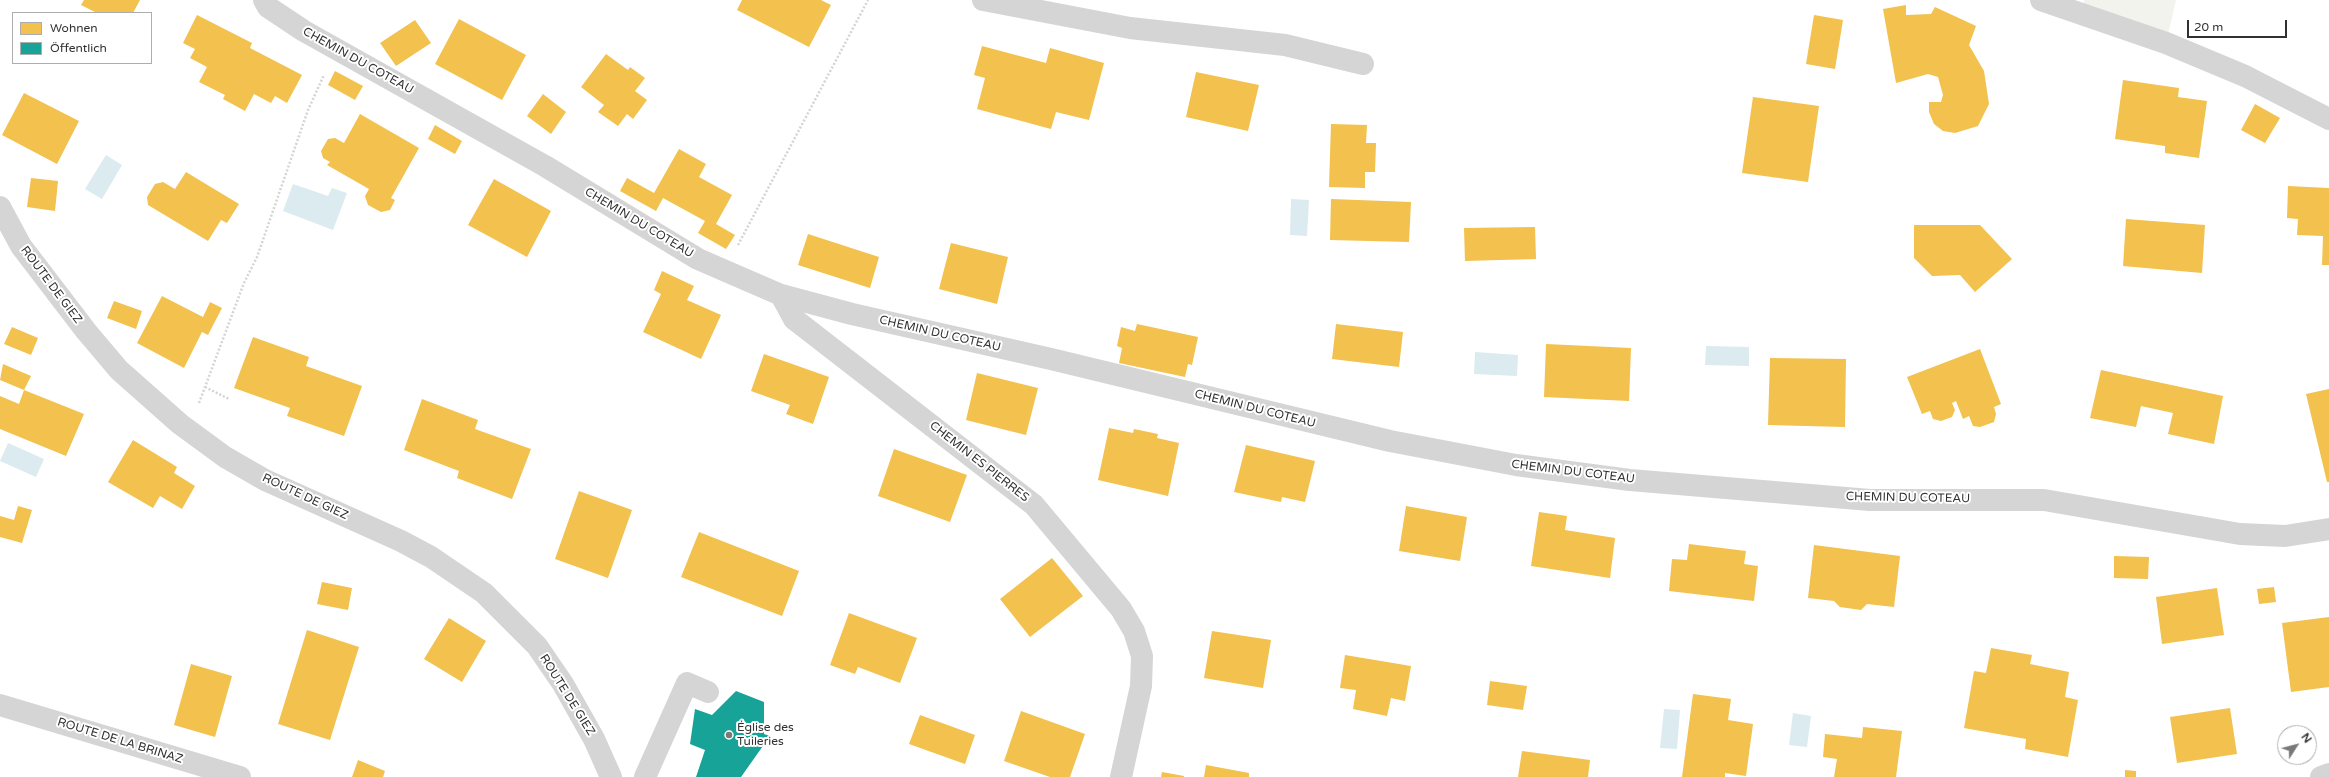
<!DOCTYPE html>
<meta charset="utf-8">
<style>
body{margin:0}
#map{position:relative;width:2329px;height:777px;overflow:hidden;background:#fff;font-family:"Varela Round",sans-serif}
canvas{display:block}
.legend{position:absolute;left:12px;top:12px;width:140px;height:52px;box-sizing:border-box;background:#fff;border:1px solid #adadad;margin:0;padding:5px 7px;list-style:none;font-size:12px;color:#313131}
.legend li{display:flex;align-items:center;gap:8px;height:20px}
.legend b{width:20px;border:1px solid #adadad}
.north{position:absolute;left:2277px;top:725px;width:40px;height:40px;box-sizing:border-box;background:#fff;border:1px solid #adadad;border-radius:50%;rotate:54deg;font-size:11px;font-weight:700;line-height:16px;text-align:center;color:#313131}
.north::after{content:'';display:block;margin:auto;width:14px;height:18px;background:#797979;clip-path:polygon(50% 0,100% 100%,50% 72%,0 100%)}
.scale{position:absolute;left:2187px;top:20px;width:100px;height:18px;box-sizing:border-box;border:2px solid #313131;border-top:0;padding-left:5px;font-size:12px;line-height:14px;white-space:nowrap;color:#313131;-webkit-text-stroke:3px #fff;paint-order:stroke}
</style>
<div id="map">
<canvas width="2329" height="777"></canvas>
<ul class="legend">
<li><b style="height:11px;background:#f2c14e"></b>Wohnen</li>
<li><b style="height:11px;background:#17a398"></b>Öffentlich</li>
</ul>
<div class="north">N</div>
<div class="scale">20 m</div>
</div>
<script>
const c = document.querySelector('canvas').getContext('2d');
c.lineJoin = 'round';
function fillPath(path, color) { c.fillStyle = color; c.fill(path, 'evenodd'); }
const toPath = rows => new Path2D(rows.map(r => 'M' + r).join(''));
function stroke(path, color, width, dash) { c.strokeStyle = color; c.lineWidth = width; c.lineCap = dash ? 'butt' : 'round'; c.setLineDash(dash || []); c.stroke(path); }
function label(font, color, halo, rows, align = 'center') {
  c.font = font + ' "Varela Round",sans-serif'; c.lineWidth = 4; c.setLineDash([]); c.textBaseline = 'middle'; c.strokeStyle = halo; c.fillStyle = color; for (const [text, x, y, turn = 0] of rows) {
    c.save(); c.translate(x, y); c.rotate((+turn || 0) * Math.PI / 180); c.textAlign = isNaN(turn) ? turn : align; if (halo) c.strokeText(text, 0, 0); c.fillText(text, 0, 0); c.restore();
  }
}
const green = toPath([
 [2084,0,2176,0,2166,43,2080,14]
]);
const water = toPath([
 [106,155,122,165,102,199,85,189],
 [293,184,328,196,332,188,347,193,333,230,283,211],
 [1291,199,1309,200,1307,236,1290,235],
 [1706,346,1749,347,1749,366,1705,365],
 [1475,352,1518,355,1517,376,1474,374],
 [8,443,44,459,36,477,0,461],
 [1664,709,1680,710,1677,749,1660,748],
 [1793,713,1811,716,1807,747,1789,745]
]);
const homes = toPath([
 [84,0,140,0,133,13,97,13,81,5],
 [742,0,821,0,831,5,809,47,737,10],
 [1906,5,1906,15,1931,14,1935,7,1976,26,1969,45,1984,71,1989,104,1978,126,1955,133,1943,131,1934,124,1929,112,1929,102,1941,102,1943,95,1938,77,1928,74,1896,83,1883,9],
 [197,15,252,43,250,48,302,75,287,103,275,96,271,103,254,94,245,111,223,99,225,95,199,82,207,67,190,58,195,49,183,43],
 [1814,15,1843,20,1835,69,1806,64],
 [459,19,526,55,502,100,435,64],
 [415,20,431,43,396,66,380,43],
 [982,46,1046,63,1050,48,1104,63,1089,120,1056,112,1051,129,977,109,985,78,974,75],
 [606,54,628,70,630,67,645,78,635,91,647,100,633,119,627,114,618,126,598,112,604,105,581,87],
 [335,71,363,86,355,100,328,85],
 [1196,72,1259,85,1248,131,1186,117],
 [2123,80,2179,88,2178,97,2207,101,2199,158,2165,153,2165,146,2115,139],
 [24,93,79,121,57,164,2,135],
 [543,94,566,112,551,134,527,116],
 [1753,97,1819,106,1808,182,1742,173],
 [2255,104,2280,118,2265,143,2241,130],
 [360,114,419,148,391,198,395,200,390,210,381,212,368,205,365,196,369,189,327,165,330,162,323,158,321,151,328,139,335,138,344,143],
 [1331,124,1367,125,1366,143,1376,143,1375,172,1365,172,1365,188,1329,187],
 [435,125,462,141,455,154,428,139],
 [679,149,706,164,699,177,732,195,716,224,735,235,726,249,698,233,705,221,663,198,656,211,620,191,627,178,654,193],
 [186,172,239,204,227,223,221,220,208,241,148,205,147,197,155,184,163,182,175,189],
 [31,178,58,181,55,211,27,207],
 [494,179,551,211,527,257,468,225],
 [2288,186,2329,188,2329,265,2322,265,2323,236,2297,235,2298,219,2287,218],
 [1331,199,1411,202,1409,242,1330,240],
 [2126,219,2205,225,2202,273,2123,266],
 [1914,225,1980,225,2012,259,1975,292,1960,275,1932,276,1914,258],
 [1535,227,1536,259,1465,261,1464,228],
 [808,234,879,257,870,288,798,265],
 [951,243,1008,257,997,304,939,289],
 [662,271,694,286,687,300,721,315,701,359,643,332,661,294,654,290],
 [162,296,203,317,210,302,222,308,208,335,202,332,184,368,137,343],
 [114,301,142,311,136,329,107,318],
 [1137,324,1198,337,1192,365,1188,364,1185,377,1119,363,1122,348,1117,346,1121,327,1135,331],
 [1336,324,1403,332,1399,367,1332,359],
 [12,327,38,338,31,355,4,344],
 [253,337,309,357,306,366,362,386,344,436,287,416,290,408,234,388],
 [1546,344,1631,348,1629,401,1544,397],
 [1980,349,2001,404,1994,407,1996,414,1994,422,1980,427,1973,426,1969,416,1963,419,1956,401,1952,403,1955,410,1952,417,1941,421,1933,419,1930,411,1922,414,1907,377],
 [764,354,829,377,813,424,786,414,790,405,751,391],
 [1770,358,1846,359,1845,427,1768,425],
 [3,364,31,376,24,390,84,414,66,456,0,429,0,396,19,404,24,390,0,380],
 [2101,370,2223,396,2214,444,2168,434,2173,413,2141,406,2136,427,2090,418],
 [977,373,1038,388,1026,435,966,420],
 [2329,389,2329,482,2327,482,2306,394],
 [422,399,478,420,475,429,531,449,512,499,457,478,459,471,404,450],
 [1109,428,1133,433,1134,429,1158,434,1157,438,1179,443,1168,496,1098,480],
 [133,440,177,467,174,473,195,486,182,509,160,496,153,508,108,482],
 [1246,445,1315,461,1305,502,1282,497,1281,502,1234,492],
 [894,449,967,475,950,522,878,496],
 [579,491,632,510,608,578,555,559],
 [18,506,32,510,22,543,0,537,0,516,14,520],
 [1406,506,1467,517,1460,561,1399,551],
 [1539,512,1567,516,1565,530,1615,538,1610,578,1531,566],
 [699,532,799,571,782,616,681,577],
 [1689,544,1746,551,1744,564,1758,566,1754,601,1669,591,1672,559,1687,560],
 [1814,545,1900,556,1894,607,1867,604,1861,610,1840,607,1834,601,1808,598],
 [2114,556,2149,557,2148,579,2114,578],
 [1052,558,1083,596,1030,637,1000,599],
 [322,582,352,588,348,610,317,604],
 [2274,587,2276,602,2259,604,2257,589],
 [2217,588,2224,635,2162,644,2156,597],
 [849,613,917,638,900,683,858,667,855,674,830,665],
 [2329,617,2329,687,2291,692,2282,623],
 [449,618,486,641,462,682,424,659],
 [307,630,359,647,330,740,278,724],
 [1212,631,1271,640,1263,688,1204,678],
 [1991,648,2032,655,2030,664,2069,672,2065,697,2078,700,2068,757,2025,749,2026,739,1964,728,1974,671,1986,673],
 [1345,655,1411,666,1405,701,1391,698,1387,716,1353,709,1356,690,1340,688],
 [191,664,232,676,215,737,174,725],
 [1490,681,1527,686,1523,710,1487,705],
 [1693,694,1731,699,1728,720,1753,724,1746,776,1725,773,1725,777,1682,777],
 [2230,708,2237,754,2177,763,2170,717],
 [1021,711,1085,734,1070,777,1050,777,1004,761],
 [920,715,975,735,965,764,909,744],
 [1863,727,1902,731,1896,777,1834,777,1837,759,1823,757,1825,734,1862,738],
 [1522,751,1590,760,1588,777,1518,777],
 [358,760,385,771,383,777,352,777],
 [1206,765,1249,773,1249,777,1204,777],
 [2125,770,2136,771,2136,777,2125,777],
 [1162,772,1184,776,1184,777,1161,777]
]);
const public = toPath([
 [736,691,764,702,764,734,770,736,741,777,696,777,705,750,690,744,695,709,712,715]
]);
const path = toPath([
 [738,245,868,0],
 [205,387,229,399],
 [199,403,244,283,257,257,308,110,324,75]
]);
const minor = toPath([
 [264,0,268,7,304,31,545,166,698,259,781,295,852,314,1051,359,1390,441,1516,465,1630,480,1870,500,2044,500,2240,534,2285,536,2329,529],
 [983,0,1130,28,1285,45,1363,64],
 [2041,0,2166,43,2245,76,2329,119],
 [0,207,21,246,86,331,119,370,180,424,225,457,265,480,401,541,431,557,484,593,537,646,563,684,594,739,611,777],
 [781,295,794,319,1034,505,1121,609,1134,631,1142,656,1141,686,1121,777],
 [0,705,240,777],
 [645,777,687,683,708,692],
 [2321,777,2329,774]
]);
const markers = [
 [729,735,4,"#797979"]
];
const streetNames = [
 ["CHEMIN DU COTEAU",358,61,29],
 ["CHEMIN DU COTEAU",639,223,31],
 ["ROUTE DE GIEZ",51,285,53],
 ["CHEMIN DU COTEAU",940,334,13],
 ["CHEMIN DU COTEAU",1255,409,14],
 ["CHEMIN ES PIERRES",979,462,38],
 ["CHEMIN DU COTEAU",1573,472,7],
 ["ROUTE DE GIEZ",305,497,25],
 ["CHEMIN DU COTEAU",1908,498,1],
 ["ROUTE DE GIEZ",567,695,58],
 ["ROUTE DE LA BRINAZ",120,741,17]
];
const poiNames = [
 ["Église des",737,728],
 ["Tuileries",737,742]
];
fillPath(green, '#f1f3ec');
fillPath(water, '#dbebf0');
fillPath(homes, '#f2c14e');
fillPath(public, '#17a398');
stroke(path, '#d4d4d4', 2.5, [2, 2]);
stroke(minor, '#d5d5d5', 22);
for (const [x, y, r, color] of markers) { const dot = new Path2D(); dot.arc(x, y, r, 0, 2 * Math.PI); c.fillStyle = color; c.fill(dot); stroke(dot, '#fff', 1.5); }
label('12px', '#313131', '#fff', streetNames);
label('12px', '#313131', '#fff', poiNames, 'left');
</script>
